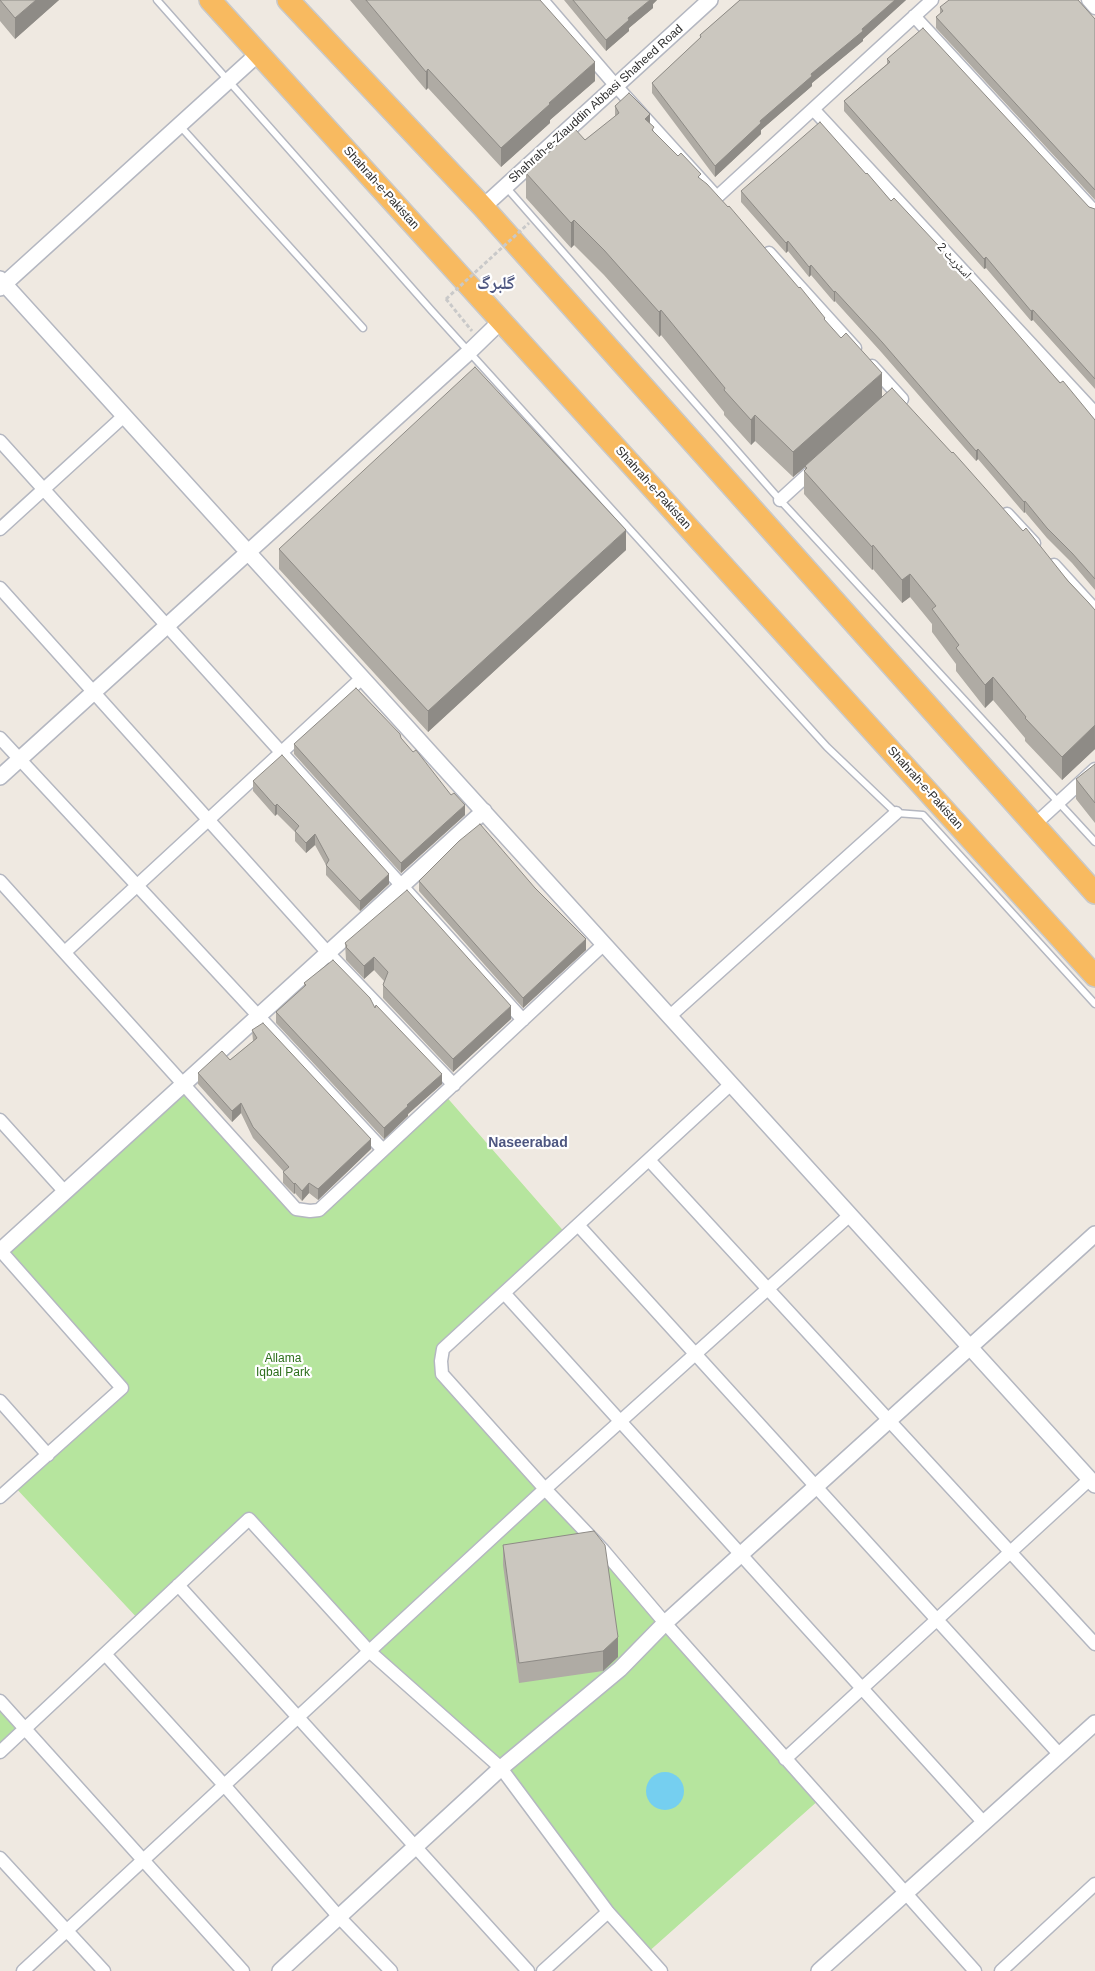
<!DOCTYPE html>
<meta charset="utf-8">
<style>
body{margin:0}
canvas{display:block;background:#efe9e1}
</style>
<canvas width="1095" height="1971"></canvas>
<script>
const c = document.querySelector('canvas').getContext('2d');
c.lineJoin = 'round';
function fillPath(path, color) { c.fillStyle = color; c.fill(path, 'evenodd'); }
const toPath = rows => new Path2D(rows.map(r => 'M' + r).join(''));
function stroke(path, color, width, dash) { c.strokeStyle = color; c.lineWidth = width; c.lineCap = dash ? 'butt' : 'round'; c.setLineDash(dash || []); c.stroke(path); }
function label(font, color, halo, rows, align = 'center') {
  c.font = font + ' Helvetica,"Noto Naskh Arabic",sans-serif'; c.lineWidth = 4.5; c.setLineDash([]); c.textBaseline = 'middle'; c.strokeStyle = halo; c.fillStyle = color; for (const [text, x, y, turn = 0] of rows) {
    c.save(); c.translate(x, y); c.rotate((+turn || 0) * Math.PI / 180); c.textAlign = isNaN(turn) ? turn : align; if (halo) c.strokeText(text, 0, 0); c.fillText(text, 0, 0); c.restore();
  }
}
const green = toPath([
 [184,1083,296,1208,310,1211,444,1094,567,1235,443,1349,442,1374,820,1799,646,1954,501,1768,369,1651,249,1519,140,1621,13,1485,122,1388,1,1251],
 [0,1701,25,1729,0,1752]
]);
const water = toPath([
 '646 1791a19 19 0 1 1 38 0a19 19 0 1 1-38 0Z'
]);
const path = toPath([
 [446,299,472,331]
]);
const service = toPath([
 [157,0,432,311,827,747,896,813,923,815,1095,1004],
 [180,126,363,328],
 [506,187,780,500,1095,842]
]);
const minor = toPath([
 [542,0,616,86,713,193],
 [1088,0,1095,8],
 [914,16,1095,212],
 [813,109,1095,413],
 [717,197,932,0],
 [769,253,855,348],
 [872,366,902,399],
 [0,441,523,1020],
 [780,500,815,468],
 [1007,514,1034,543],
 [0,529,125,415],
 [1054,565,1095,610],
 [0,588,328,953,454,1085],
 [0,738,383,1150],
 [1034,825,1095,769],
 [0,881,296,1209,310,1211,319,1210,604,944],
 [65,952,362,678],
 [670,1016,896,813],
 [731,1084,443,1349,441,1361,442,1374,545,1489,603,1550,665,1623,975,1971],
 [0,1120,65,1192],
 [649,1160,1095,1644],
 [578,1225,1060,1755],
 [0,1250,122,1388,0,1497],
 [504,1293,984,1823],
 [0,1401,48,1455],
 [178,1585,528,1971],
 [105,1654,224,1785,339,1917,391,1971],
 [0,1701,243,1971],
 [0,1752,249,1519,369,1651,501,1768,608,1912,661,1971],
 [785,1759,1090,1479],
 [0,1858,104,1971],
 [23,1971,545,1489,850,1215],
 [543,1971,608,1912],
 [1001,1971,1095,1884]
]);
const tertiary = toPath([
 [483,207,710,0],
 [0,279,1095,1485],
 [0,288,259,53],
 [0,777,469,352,501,321],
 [0,1251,484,811],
 [280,1971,501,1768,620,1669,665,1623,1095,1234],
 [819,1971,1095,1723]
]);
const trunk = toPath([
 [210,0,1095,976],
 [288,0,483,207,1095,893]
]);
const pathBridge = toPath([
 [446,299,529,223]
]);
const wall = toPath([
 [0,0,59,0,15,39,0,21],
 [350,0,540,0,595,81,550,120,550,123,501,167,428,88,426,90],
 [564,0,657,0,653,4,653,8,629,28,629,31,606,51],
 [740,0,906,0,863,39,863,41,812,83,812,86,761,130,761,134,715,177,652,93,652,83,700,38,700,35],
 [940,7,1095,19,1095,200,936,28,936,17,940,14],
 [887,59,1089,207,1095,209,1095,389,1033,320,1031,321,986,268,984,269,844,111,844,101,887,64],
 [615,106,650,123,654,132,701,180,825,321,882,397,1023,531,1095,610,1095,749,1062,780,1025,741,1025,738,993,700,985,708,956,671,956,664,932,632,932,624,910,597,902,603,873,569,872,570,804,494,804,471,805,470,805,467,793,477,755,441,751,445,724,415,724,412,661,335,659,337,604,275,574,245,571,248,526,198,526,173,585,140,615,117],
 [866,174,1095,420,1095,590,1072,563,1047,538,1025,512,1024,513,978,459,976,461,882,353,835,301,834,302,811,275,809,277,788,251,786,253,741,202,741,191],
 [279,549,626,550,428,732,279,569],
 [401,738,465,815,401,873,294,754,294,744],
 [1095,764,1095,823,1076,799,1076,779],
 [253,781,389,884,360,911,326,875,326,865,315,845,306,853,295,841,295,832,277,814,275,816,253,791],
 [419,881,535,888,586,950,523,1008,419,891],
 [345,943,511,1019,453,1072,383,998,383,985,384,981,374,970,364,979,346,960],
 [304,983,375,1008,442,1084,408,1114,408,1116,384,1139,276,1023,276,1012,304,987],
 [252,1030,371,1149,318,1200,309,1193,302,1201,295,1193,294,1194,283,1183,283,1172,284,1172,253,1138,241,1113,232,1122,198,1084,198,1073,230,1060,253,1041],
 [503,1545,618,1657,603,1671,519,1683,503,1565]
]);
const shadedWall = toPath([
 [36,0,59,0,15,39,15,18],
 [650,0,657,0,653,4,653,8,629,28,629,31,606,51,606,40,628,18],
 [895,0,906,0,863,39,863,41,812,83,812,86,761,130,761,134,715,177,715,166,760,121,811,74],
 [595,62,595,81,550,120,550,123,501,167,501,148,549,103],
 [428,69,428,88,426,90,426,72],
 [650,114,650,139,645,119],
 [574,220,574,245,571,248,571,223],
 [788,241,788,251,786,253,786,243],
 [986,257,986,268,984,269,984,259],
 [811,265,811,275,809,277,809,267],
 [835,291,835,301,834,302,834,292],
 [661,310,661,335,659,337,659,312],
 [1033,310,1033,320,1031,321,1031,311],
 [882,373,882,398,805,466,805,467,793,477,793,452],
 [755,415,755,441,751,445,751,420],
 [978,449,978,459,976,461,976,451],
 [1025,501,1025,512,1024,513,1024,502],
 [626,530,626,550,428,732,428,711],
 [873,545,873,569,872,570,872,547],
 [910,574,910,597,902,603,902,580],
 [993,677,993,700,985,708,985,685],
 [1095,725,1095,749,1062,780,1062,757],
 [277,804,277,814,275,816,275,806],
 [465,805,465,815,401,873,401,863],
 [315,834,315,845,306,853,306,843],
 [389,874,389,884,360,911,360,901],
 [586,939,586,950,523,1008,523,998],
 [374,957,374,970,364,979,364,966],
 [511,1006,511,1019,453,1072,453,1059],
 [442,1074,442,1084,408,1114,408,1116,384,1139,384,1128,407,1105],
 [241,1103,241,1113,232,1122,232,1111],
 [371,1139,371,1149,318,1200,318,1189],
 [295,1183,295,1193,294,1194,294,1184],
 [309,1183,309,1193,302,1201,302,1191],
 [618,1637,618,1657,603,1671,603,1651]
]);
const building = toPath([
 [0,0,36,0,15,18,0,0],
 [366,0,540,0,595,62,549,103,550,104,501,148,428,69,426,72,366,0],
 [573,0,650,0,628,18,629,20,606,40,573,0],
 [740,0,895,0,862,29,863,31,811,74,812,76,760,121,761,123,715,166,652,83,701,37,700,35,740,0],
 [949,0,1078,0,1095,19,1095,190,936,17,943,11,940,7,949,0],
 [923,28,1089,207,1095,209,1095,379,1033,310,1031,311,986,257,984,259,844,101,890,62,887,59,923,28],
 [629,93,650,114,645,119,654,127,652,130,678,156,681,153,701,174,698,177,707,184,728,207,729,206,799,288,800,287,825,318,824,319,841,338,846,333,882,373,793,452,755,415,751,420,724,390,725,388,661,310,659,312,604,250,574,220,571,223,526,173,575,129,585,140,619,113,615,106,629,93],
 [820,122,866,174,867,173,891,201,894,198,976,286,1060,383,1063,381,1095,420,1095,579,1072,553,1047,528,1025,501,1024,502,978,449,976,451,882,342,835,291,834,292,811,265,809,267,788,241,786,243,741,191,820,122],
 [475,367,626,530,428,711,279,549,475,367],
 [892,388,952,453,953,452,1023,531,1026,528,1068,581,1088,602,1095,610,1095,725,1062,757,1025,718,1026,717,993,677,985,685,956,648,959,645,932,609,936,606,910,574,902,580,873,545,872,547,804,471,807,468,805,466,892,388],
 [356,688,400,734,401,738,413,752,416,750,451,795,454,793,465,805,401,863,294,744,356,688],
 [282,755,389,874,360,901,326,865,329,860,315,834,306,843,295,831,299,826,277,804,275,806,253,781,282,755],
 [1095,764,1095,803,1076,779,1095,764],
 [480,824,535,888,586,939,523,998,419,881,459,841,480,824],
 [407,890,511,1006,453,1059,383,985,388,972,374,957,364,966,346,947,347,946,345,943,407,890],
 [333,960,370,998,375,1008,376,1005,442,1074,407,1105,408,1106,384,1128,276,1012,306,985,304,983,333,960],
 [263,1023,371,1139,318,1189,309,1183,302,1191,295,1183,294,1184,283,1172,289,1167,253,1127,241,1103,232,1111,198,1073,222,1051,230,1060,257,1038,252,1030,263,1023],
 [594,1531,605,1545,618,1637,603,1651,519,1663,503,1545,594,1531]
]);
const streetNames = [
 ["Shahrah-e-Ziauddin Abbasi Shaheed Road",596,104,-42],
 ["Shahrah-e-Pakistan",381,188,48],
 ["اسٹریٹ 2",954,261,47],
 ["Shahrah-e-Pakistan",653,488,48],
 ["Shahrah-e-Pakistan",925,788,48]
];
const parkNames = [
 ["Allama",283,1359],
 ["Iqbal Park",283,1373]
];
const neighbourhoodNames = [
 ["Naseerabad",528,1143]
];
const districtNames = [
 ["گلبرگ",496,284]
];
fillPath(green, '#b6e59e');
fillPath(water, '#75cff0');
stroke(service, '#b4b7c1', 9);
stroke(minor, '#b4b7c1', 15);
stroke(tertiary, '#b4b7c1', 18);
stroke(trunk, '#c9c9c9', 24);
stroke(path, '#c9c9c9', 3, [4, 2.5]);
stroke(service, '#fff', 6);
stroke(minor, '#fff', 12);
stroke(tertiary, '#fff', 15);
stroke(trunk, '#f8ba60', 21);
stroke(pathBridge, '#c9c9c9', 3, [4, 2.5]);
fillPath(wall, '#afaba4');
fillPath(shadedWall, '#8e8b86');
fillPath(building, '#cbc7bf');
stroke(building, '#8e8b86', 1);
label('12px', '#2e2e2e', '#fff', streetNames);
label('12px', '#2c6e1b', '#fff', parkNames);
label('bold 14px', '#4d5680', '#fff', neighbourhoodNames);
label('bold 18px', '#4d5680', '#fff', districtNames);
</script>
